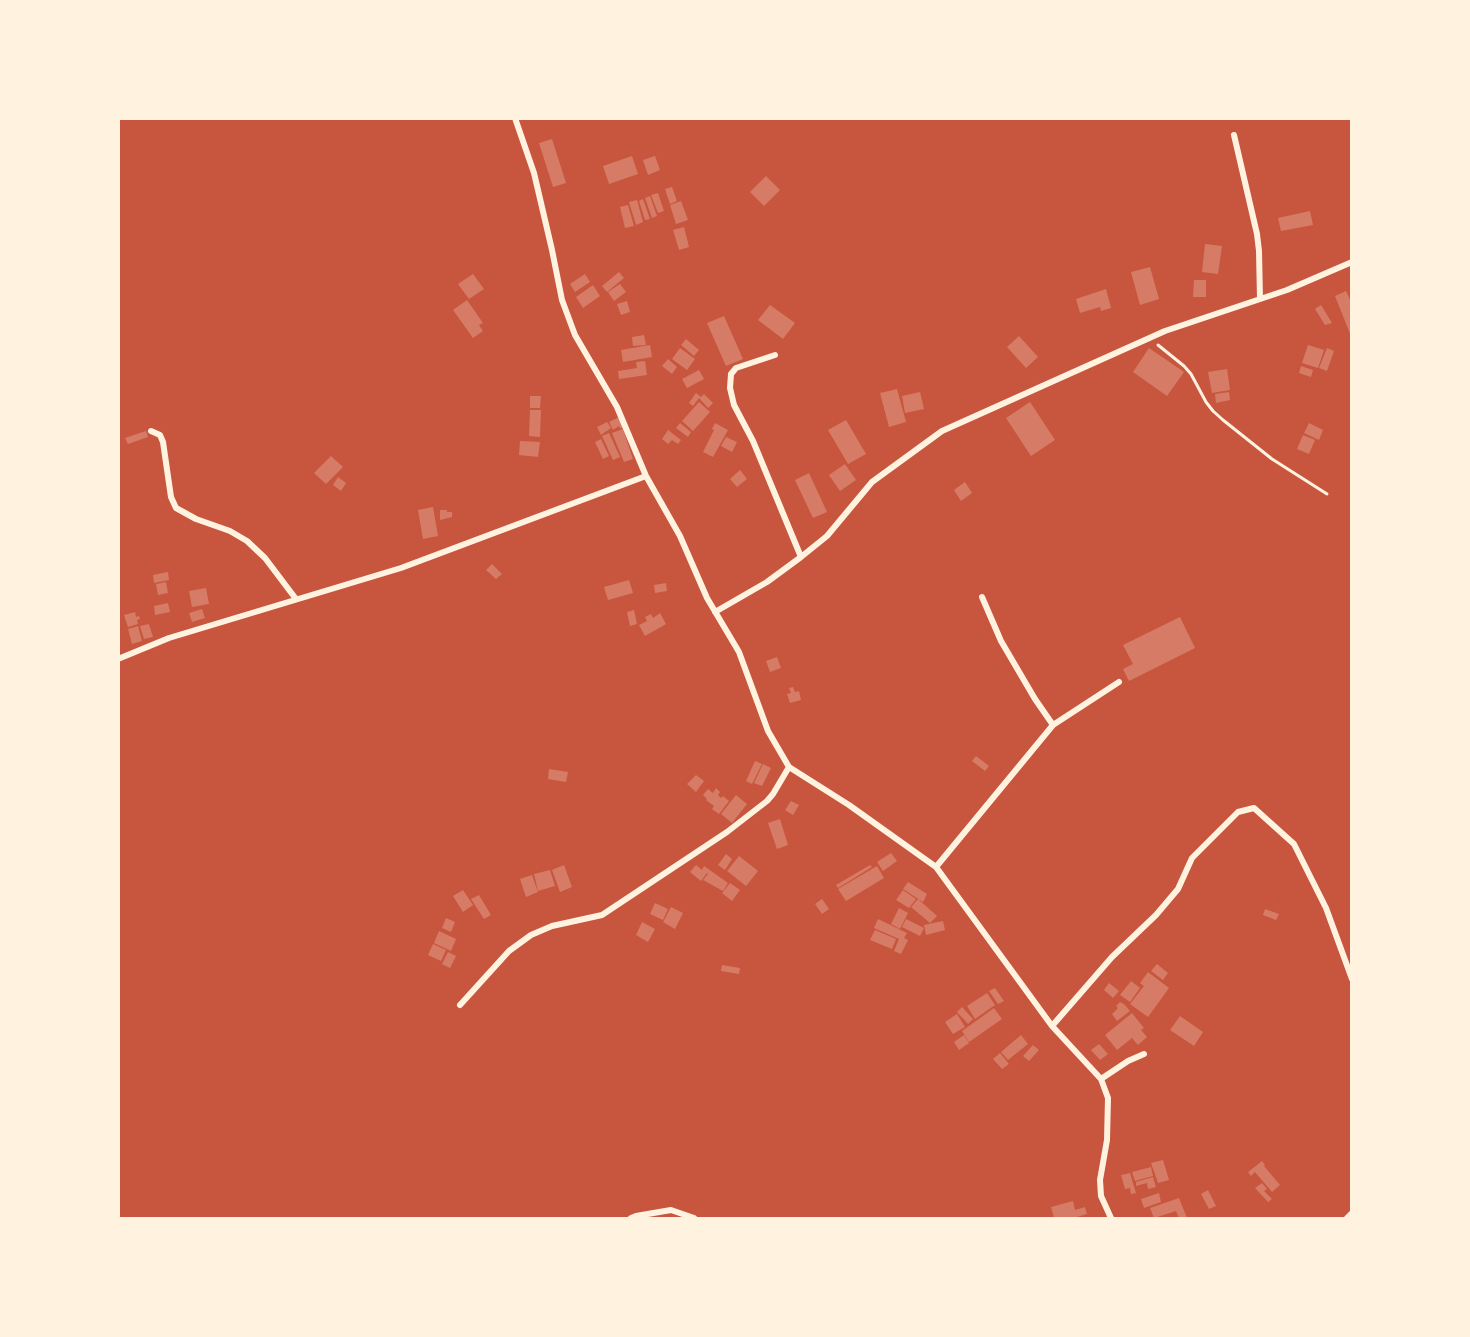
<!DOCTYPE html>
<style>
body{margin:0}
#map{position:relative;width:1470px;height:1337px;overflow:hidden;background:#c8553d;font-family:"Source Sans 3",sans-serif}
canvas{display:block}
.frame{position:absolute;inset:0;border:120px solid #fff3e0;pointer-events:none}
</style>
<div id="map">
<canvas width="1470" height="1337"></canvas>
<div class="frame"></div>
</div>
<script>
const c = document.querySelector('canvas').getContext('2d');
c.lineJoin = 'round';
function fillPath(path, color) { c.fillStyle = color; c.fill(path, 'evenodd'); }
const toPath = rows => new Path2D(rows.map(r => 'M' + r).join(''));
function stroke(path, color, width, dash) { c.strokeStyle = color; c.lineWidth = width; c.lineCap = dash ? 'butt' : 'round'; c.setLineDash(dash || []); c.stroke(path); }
const building = toPath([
 [552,139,566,183,553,187,539,143],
 [632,156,638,174,609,184,603,166],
 [655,156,660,170,648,175,643,160],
 [766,176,780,190,764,206,750,192],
 [672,187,677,201,670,204,665,189],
 [658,193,664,211,658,213,651,195],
 [650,196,657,216,652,218,645,198],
 [643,199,650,219,645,220,639,201],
 [637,200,643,222,636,225,629,202],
 [681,201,688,220,676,224,670,205],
 [628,205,634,226,625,228,620,207],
 [1310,211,1313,225,1281,231,1278,218],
 [684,227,689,247,679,250,673,230],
 [1205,244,1222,246,1218,274,1202,272],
 [1150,267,1159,299,1140,305,1131,272],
 [619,272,624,278,607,292,602,286],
 [473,274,484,289,469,299,458,284],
 [585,274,590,282,575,292,570,284],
 [1194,280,1206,280,1206,297,1193,297],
 [620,284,626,292,614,301,608,292],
 [593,285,600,296,583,308,576,297],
 [1106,289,1111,308,1101,311,1100,307,1080,313,1076,299],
 [1346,291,1352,304,1351,336,1335,296],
 [467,300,483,323,479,325,483,331,473,338,453,310],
 [627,301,630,312,621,315,617,304],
 [770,305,795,323,783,339,758,320],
 [1321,305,1332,323,1325,325,1315,309],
 [724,316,743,359,726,366,707,323],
 [644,335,646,345,633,346,632,337],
 [1019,336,1038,357,1026,368,1007,347],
 [686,339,699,350,694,356,681,345],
 [650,345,652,357,623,362,621,350],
 [1308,345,1324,350,1318,368,1302,363],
 [680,348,695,359,687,370,672,359],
 [1149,348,1184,372,1167,396,1133,372],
 [1327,348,1334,351,1327,371,1319,368],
 [668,359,677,367,672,374,662,366],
 [645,361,647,375,619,379,618,371,637,368,636,362],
 [1301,366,1313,370,1311,377,1299,373],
 [1227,369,1230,390,1212,393,1208,372],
 [699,370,704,379,687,388,682,379],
 [897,389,906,422,889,427,880,393],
 [920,392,924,409,905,413,902,396],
 [1229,392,1230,400,1216,403,1215,394],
 [696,393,701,397,704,394,713,403,708,408,699,398,693,406,689,403],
 [530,396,541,396,540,408,530,408],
 [699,402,710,412,693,431,682,421],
 [1030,402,1055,440,1031,456,1006,418],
 [530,410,541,410,540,437,529,436],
 [619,417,624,426,620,429,619,426,613,430,609,422],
 [846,420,866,454,848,464,828,430],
 [607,422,611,428,601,435,597,427],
 [680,423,691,432,688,437,676,428],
 [715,423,728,430,713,457,703,452,714,430,712,429],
 [1309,423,1323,430,1319,440,1304,433],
 [623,429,633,459,624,462,612,433],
 [668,430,681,440,678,444,672,440,668,444,662,439],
 [146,431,148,437,128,444,125,438],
 [609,433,620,457,613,460,602,436],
 [1303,435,1315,440,1309,454,1297,449],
 [726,437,737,442,732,452,721,446],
 [601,439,609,456,603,459,595,442],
 [520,441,540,442,538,457,519,455],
 [331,456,343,467,326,484,314,473],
 [845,464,856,480,840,491,829,475],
 [740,470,747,479,737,487,730,479],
 [809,473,827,512,813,518,795,480],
 [338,477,346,483,341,491,333,485],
 [965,482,972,493,961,501,954,490],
 [433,507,438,536,423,539,418,510],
 [440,510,447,510,447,512,452,512,452,517,440,520],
 [492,564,502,574,496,579,486,570],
 [168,572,169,580,154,583,153,575],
 [629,580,633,593,608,600,604,587],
 [166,582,168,593,158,595,156,584],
 [666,583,667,591,655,593,654,585],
 [206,588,209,604,192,607,189,591],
 [168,603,170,612,155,615,154,606],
 [202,609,205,618,192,622,189,613],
 [634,610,637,624,630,626,627,612],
 [135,612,136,617,139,616,140,619,137,620,138,624,128,627,124,615],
 [660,613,666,624,645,636,639,625,647,621,645,617,651,614,653,618],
 [1180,617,1195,648,1129,681,1123,669,1133,664,1123,645],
 [149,624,153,637,144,639,140,626],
 [138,626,142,641,132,644,128,629],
 [777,657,781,668,770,672,766,661],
 [793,687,795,692,799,691,801,700,790,703,787,694,791,693,789,688],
 [976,756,989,766,985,771,972,761],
 [755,761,762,764,752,784,746,781],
 [763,764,771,768,762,786,754,783],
 [549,769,568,772,566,782,548,779],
 [696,775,704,781,696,792,687,784],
 [716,788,720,792,718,795,721,798,723,796,729,801,719,814,712,809,714,806,706,800,707,799,703,795,708,789,713,793],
 [736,795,747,804,732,823,721,814],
 [791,801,799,805,793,815,785,810],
 [780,819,788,845,777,849,768,823],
 [891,853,897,861,883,871,877,862],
 [726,854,732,859,725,870,718,865],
 [739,856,758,871,746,886,727,871],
 [564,865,572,887,560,892,552,870],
 [696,865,702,870,704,866,728,883,723,891,703,880,708,874,707,873,701,881,690,872],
 [870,865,872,867,838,888,836,885],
 [877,866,884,878,846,901,838,889],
 [550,870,555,886,538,891,534,874],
 [532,875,538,892,526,897,520,879],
 [908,882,927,894,923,902,903,889],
 [730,883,740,890,732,901,722,893],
 [463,890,473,905,463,912,453,896],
 [903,890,916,899,909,908,896,900],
 [479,895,491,915,484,919,471,899],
 [822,899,829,909,822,914,815,904],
 [918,899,937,916,930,923,911,907],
 [655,903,668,909,663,920,650,914],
 [671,907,683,913,675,929,663,922],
 [899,908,908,913,900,929,891,924],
 [1265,909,1279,914,1276,920,1263,915],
 [446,918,455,922,451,932,442,928],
 [878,919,907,933,904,938,908,940,901,954,894,951,899,939,874,928],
 [906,919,924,928,920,936,902,927],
 [943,921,945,930,926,935,924,925],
 [642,922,655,929,648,942,636,935],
 [875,930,896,939,892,949,870,940],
 [439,931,456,939,451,951,434,943],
 [433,944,446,950,441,961,428,955],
 [448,952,456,956,450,968,442,964],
 [1157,964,1168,973,1163,980,1151,971],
 [722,965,740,968,739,974,721,971],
 [1148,972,1169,988,1148,1017,1130,1004,1144,986,1140,983],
 [1131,981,1140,988,1130,1002,1120,995],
 [1109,983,1119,991,1113,998,1104,990],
 [995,988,1004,1001,998,1004,989,991],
 [987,993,995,1005,975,1019,967,1006],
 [1120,1002,1124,1004,1130,1011,1117,1021,1112,1014,1118,1008,1116,1006],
 [962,1007,973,1019,968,1024,957,1012],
 [994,1008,1002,1019,969,1042,962,1031],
 [1132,1013,1144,1028,1141,1030,1147,1037,1138,1045,1132,1038,1117,1050,1105,1035],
 [957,1014,965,1027,953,1034,945,1022],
 [1180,1016,1203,1032,1194,1046,1170,1030],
 [964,1035,969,1043,959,1050,954,1042],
 [1021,1035,1028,1044,1008,1060,1001,1052],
 [1099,1044,1108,1054,1100,1060,1091,1050],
 [1033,1045,1039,1050,1029,1061,1023,1056],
 [1000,1053,1009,1064,1002,1069,993,1059],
 [1163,1160,1169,1180,1158,1183,1151,1163],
 [1262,1161,1265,1165,1264,1166,1280,1185,1272,1192,1255,1172,1251,1176,1248,1172],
 [1151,1167,1153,1176,1135,1181,1132,1172],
 [1130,1173,1136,1193,1131,1194,1130,1188,1125,1189,1121,1175],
 [1153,1177,1156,1187,1148,1189,1147,1183,1136,1186,1136,1182],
 [1262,1183,1267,1189,1264,1191,1272,1199,1268,1202,1255,1188],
 [1208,1190,1216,1206,1209,1209,1201,1194],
 [1159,1193,1161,1202,1144,1208,1141,1199],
 [1179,1198,1187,1218,1179,1218,1176,1211,1154,1218,1150,1208],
 [1073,1201,1075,1210,1085,1207,1087,1214,1077,1217,1078,1218,1054,1218,1051,1207]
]);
const path = toPath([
 [1158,345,1184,366,1191,374,1206,402,1213,411,1223,420,1272,459,1327,494]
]);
const minor = toPath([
 [515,118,534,173,552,250,562,300,575,335,617,407,646,476,680,536,707,598,739,652,768,731,789,767,849,805,936,867,1052,1026,1101,1079,1108,1098,1107,1140,1100,1180,1101,1196,1111,1218],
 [1234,135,1257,234,1259,251,1260,299],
 [775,355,736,368,731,374,730,388,734,405,753,441,801,557],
 [151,431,160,435,163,442,171,497,176,508,196,519,230,531,247,541,265,558,296,599],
 [982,597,1001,641,1035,699,1053,725],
 [715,612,767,582,801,557,827,536,872,482,942,431,1165,331,1287,290,1352,262],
 [118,659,169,638,401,568,646,476],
 [936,867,1053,725,1119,682],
 [460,1005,509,951,531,935,552,926,602,915,727,832,767,801,773,794,789,767],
 [1052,1026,1112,957,1156,915,1178,889,1192,858,1238,812,1254,808,1294,844,1326,908,1352,979],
 [1101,1079,1128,1061,1144,1054],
 [631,1218,636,1216,671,1210,694,1218],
 [1347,1218,1352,1213]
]);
fillPath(building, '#d67c66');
stroke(path, '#fff3e0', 3);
stroke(minor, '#fff3e0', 6);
</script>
